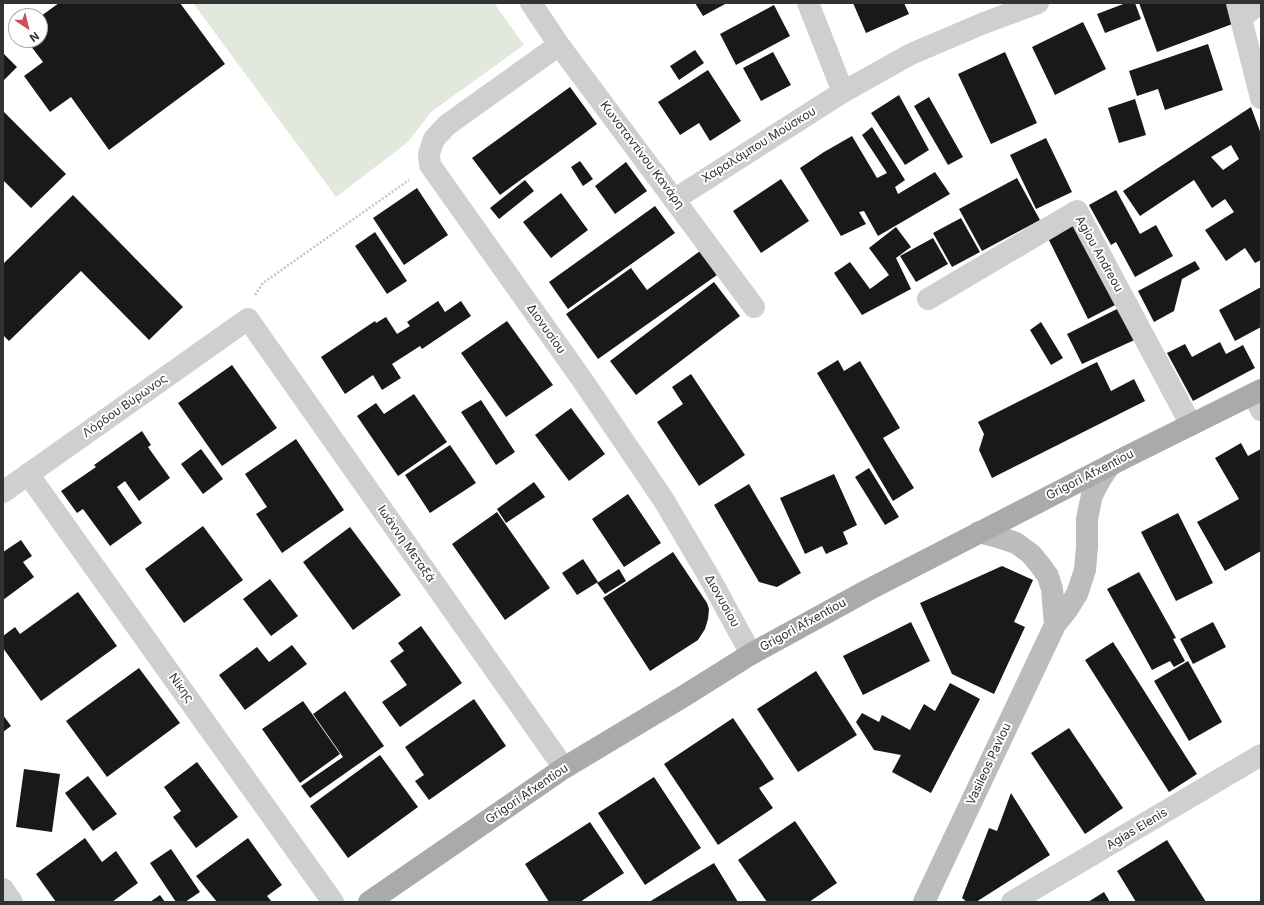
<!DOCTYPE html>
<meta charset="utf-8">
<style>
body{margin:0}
#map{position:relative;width:1264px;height:905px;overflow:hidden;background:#fff;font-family:Inter,sans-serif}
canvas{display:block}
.frame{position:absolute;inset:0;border:4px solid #323232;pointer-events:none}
.north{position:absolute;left:8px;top:8px;width:40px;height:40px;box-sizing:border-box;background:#fff;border:1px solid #adadad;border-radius:50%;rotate:145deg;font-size:11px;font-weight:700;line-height:16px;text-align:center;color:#323232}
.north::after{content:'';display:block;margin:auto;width:14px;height:18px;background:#d24c5f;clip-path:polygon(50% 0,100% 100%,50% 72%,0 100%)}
</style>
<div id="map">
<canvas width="1264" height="905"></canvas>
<div class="frame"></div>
<div class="north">N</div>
</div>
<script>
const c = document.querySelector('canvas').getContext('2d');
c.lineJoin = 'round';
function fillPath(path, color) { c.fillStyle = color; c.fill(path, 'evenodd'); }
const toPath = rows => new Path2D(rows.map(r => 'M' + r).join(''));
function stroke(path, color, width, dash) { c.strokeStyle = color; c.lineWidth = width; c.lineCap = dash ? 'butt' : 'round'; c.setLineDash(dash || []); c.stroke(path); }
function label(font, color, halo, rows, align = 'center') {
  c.font = font + ' Inter,sans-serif'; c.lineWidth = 4; c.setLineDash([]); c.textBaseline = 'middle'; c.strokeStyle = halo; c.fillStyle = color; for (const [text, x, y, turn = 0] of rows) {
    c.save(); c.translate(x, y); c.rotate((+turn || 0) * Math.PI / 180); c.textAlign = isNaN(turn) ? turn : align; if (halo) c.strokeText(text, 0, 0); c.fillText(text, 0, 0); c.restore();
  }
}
const green = toPath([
 [193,3,494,3,524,45,431,112,408,142,336,197]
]);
const building = toPath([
 [59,3,180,3,225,64,109,150,71,97,50,112,24,76,43,62,27,41,29,40,40,40,40,32,48,25,41,16],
 [695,3,727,3,703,16],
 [853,3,904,3,909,14,866,33],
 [1126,3,1135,3,1141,19,1105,33,1097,14],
 [1139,3,1227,3,1235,23,1157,52],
 [774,5,790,36,736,65,720,34],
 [1083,22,1106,69,1055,95,1032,47],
 [1208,44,1223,90,1165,110,1158,89,1137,96,1129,71],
 [695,50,704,63,679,80,670,66],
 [773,52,791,85,761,101,743,68],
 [1005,52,1037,123,991,144,958,74],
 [3,53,17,67,3,81],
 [708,70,741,121,710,141,699,123,680,135,658,102],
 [570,87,597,124,500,195,472,158],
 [899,95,929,150,905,165,871,113],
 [929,97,963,157,948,165,914,106],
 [1135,99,1146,135,1119,143,1108,108],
 [1251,107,1261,134,1261,260,1255,263,1245,248,1226,261,1205,230,1234,212,1225,199,1212,208,1194,180,1140,216,1123,191],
 [1231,145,1239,159,1223,170,1211,157],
 [3,111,66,174,31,208,3,180],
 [872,127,905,180,895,187,898,194,935,172,950,194,878,236,864,211,859,212,866,224,841,236,800,168,824,152,852,136,877,178,887,173,862,135],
 [1046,138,1072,192,1036,209,1010,155],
 [580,161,593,179,583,186,571,167],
 [626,162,647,191,615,214,595,186],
 [1017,178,1040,220,982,251,959,209],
 [781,179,809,221,761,253,733,211],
 [525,180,534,191,499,219,490,208],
 [417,188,448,235,404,265,373,218],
 [1116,190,1140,234,1156,225,1173,256,1135,277,1116,242,1111,245,1089,205],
 [561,193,588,230,551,258,523,222],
 [73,195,183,307,149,340,81,271,9,341,3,335,3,264],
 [655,206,675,233,568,309,549,282],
 [961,218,980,252,952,267,933,233],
 [1075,220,1123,301,1088,319,1046,234],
 [896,227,911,247,896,258,911,289,862,315,834,273,850,262,870,289,889,275,869,248],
 [375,232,407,281,387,294,355,246],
 [933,238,948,264,916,282,900,256],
 [700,251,717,275,598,359,566,314,631,268,647,290],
 [1195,261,1200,269,1182,279,1174,311,1154,322,1138,291],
 [714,282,740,316,636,395,610,361],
 [1261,287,1261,327,1235,341,1219,310],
 [438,301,445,312,461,301,471,316,422,349,420,346,392,364,401,378,382,390,373,375,345,394,321,357,375,321,376,323,386,317,397,334,410,326,407,322],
 [1123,306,1141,337,1082,364,1067,334],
 [507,321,553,385,506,417,461,353],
 [1041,322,1063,358,1051,365,1030,330],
 [1220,342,1226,354,1243,345,1255,368,1193,401,1167,353,1185,344,1192,357],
 [838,360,844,371,860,361,900,428,883,438,914,488,893,501,817,373],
 [1097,362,1111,391,1134,379,1145,401,992,478,979,450,984,434,978,422],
 [232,365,277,428,222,466,178,403],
 [691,374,745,455,699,486,657,422,683,404,672,387],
 [414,394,447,442,398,476,357,416,376,403,384,414],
 [481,400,515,452,496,465,461,412],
 [571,408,605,454,569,481,535,435],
 [142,431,151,445,148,447,170,478,139,501,125,481,117,487,142,523,110,546,83,509,77,513,61,491,96,467,94,465],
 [296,439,344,510,282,553,256,514,267,507,245,474],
 [1241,443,1248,456,1261,449,1261,551,1225,571,1197,522,1239,499,1215,458],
 [450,445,476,483,430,513,405,475],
 [201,449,223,479,203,494,181,464],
 [869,468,899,517,885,525,855,477],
 [834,474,857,525,843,532,848,544,826,554,822,546,805,554,780,498],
 [534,482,545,497,506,523,497,509],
 [749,484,801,573,777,587,759,582,714,505],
 [628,494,661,543,624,567,592,519],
 [497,512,550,588,505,620,452,544],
 [1178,513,1213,583,1176,601,1141,532],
 [203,526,243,580,184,623,145,569],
 [350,527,401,595,353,630,303,562],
 [21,540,32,556,23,562,34,577,3,600,3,552],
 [673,552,707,603,709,609,708,619,705,629,698,640,650,671,603,598],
 [583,559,598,582,577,595,562,573],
 [1002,566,1033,580,1014,622,1025,627,994,694,952,674,920,603],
 [619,569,626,581,605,594,597,583],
 [1139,572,1176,638,1173,639,1185,661,1174,667,1170,661,1152,670,1107,589],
 [270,579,298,616,271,636,243,599],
 [78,592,117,646,41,701,3,648,3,636,15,627,20,634],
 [911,622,930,661,863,695,843,656],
 [1213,622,1226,647,1193,664,1180,639],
 [421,626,462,683,400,727,382,702,407,685,390,661,404,651,398,643],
 [1113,642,1197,774,1169,792,1085,660],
 [292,645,307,664,245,710,219,675,257,647,269,662],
 [1188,661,1222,722,1189,741,1154,681],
 [139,668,180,723,107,777,66,721],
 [816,671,857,735,798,772,757,709],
 [950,683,980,699,931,793,892,772,901,755,874,750,856,722,862,713,879,722,882,715,910,730,924,704,935,711],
 [345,691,384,746,310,798,301,786,343,757,313,714],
 [474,699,506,746,429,800,415,781,424,775,405,747],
 [303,701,340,754,300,783,262,729],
 [3,715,11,726,3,732],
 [733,718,774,779,759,788,773,808,718,845,664,764],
 [1069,728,1123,808,1085,834,1031,753],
 [380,755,418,807,348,858,310,806],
 [197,762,238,817,196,848,173,817,181,811,164,787],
 [24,769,60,774,52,832,16,827],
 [88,776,117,814,93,831,65,793],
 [654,777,701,848,645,885,598,813],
 [1011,793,1050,855,976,902,967,902,962,898,989,828,997,831],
 [795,821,837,883,809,902,767,902,738,860],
 [590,822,624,873,580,902,549,902,525,864],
 [85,838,102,862,116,851,138,883,112,902,56,902,36,874],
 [248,838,282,885,267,896,272,902,217,902,196,876],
 [1167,840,1206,902,1136,902,1117,871],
 [171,849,200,892,185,902,176,902,150,863],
 [714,863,738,902,649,902],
 [1104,892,1110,902,1088,902],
 [160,895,165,902,150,902]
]);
const path = toPath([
 [255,295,263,283,409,180]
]);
const street = toPath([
 [531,3,559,45,754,307],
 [808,3,843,92],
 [1237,3,1261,98],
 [1241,18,1260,3],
 [559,45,447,125,434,139,429,154,430,165,583,381,663,499,708,575,751,654],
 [675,199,843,92,911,54,984,23,1038,3],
 [928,299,1077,211,1191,425],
 [1253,394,1261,410],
 [28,474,333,902],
 [3,492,248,319,564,768],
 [3,889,12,902],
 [1012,902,1261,755]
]);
const secondary = toPath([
 [979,532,998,537,1016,543,1031,554,1040,565,1048,576,1052,589,1055,625],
 [924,902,1055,625,1067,610,1077,594,1085,570,1087,547,1087,519,1092,495,1100,480,1110,465]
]);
const primary = toPath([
 [369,902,564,768,684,696,751,654,868,590,1128,456,1261,390]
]);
const streetNames = [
 ["Χαραλάμπου Μούσκου",759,145,-32],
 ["Κωνσταντίνου Κανάρη",642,155,53],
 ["Agiou Andreou",1099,254,61],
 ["Διονυσίου",546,329,55],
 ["Λόρδου Βύρωνος",125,406,-35],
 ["Grigori Afxentiou",1090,475,-27],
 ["Ιωάννη Μεταξά",406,544,55],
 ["Διονυσίου",722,601,61],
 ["Grigori Afxentiou",803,625,-29],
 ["Νίκης",181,688,54],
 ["Vasileos Pavlou",989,764,-65],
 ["Grigori Afxentiou",527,794,-34],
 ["Agias Elenis",1137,829,-31]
];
fillPath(green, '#e3e8dd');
fillPath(building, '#191919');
stroke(path, '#c6c6c6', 2.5, [2, 2]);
stroke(street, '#cfcfcf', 22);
stroke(secondary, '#bcbcbc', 22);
stroke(primary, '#aaa', 22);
label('12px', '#323232', '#fff', streetNames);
</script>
